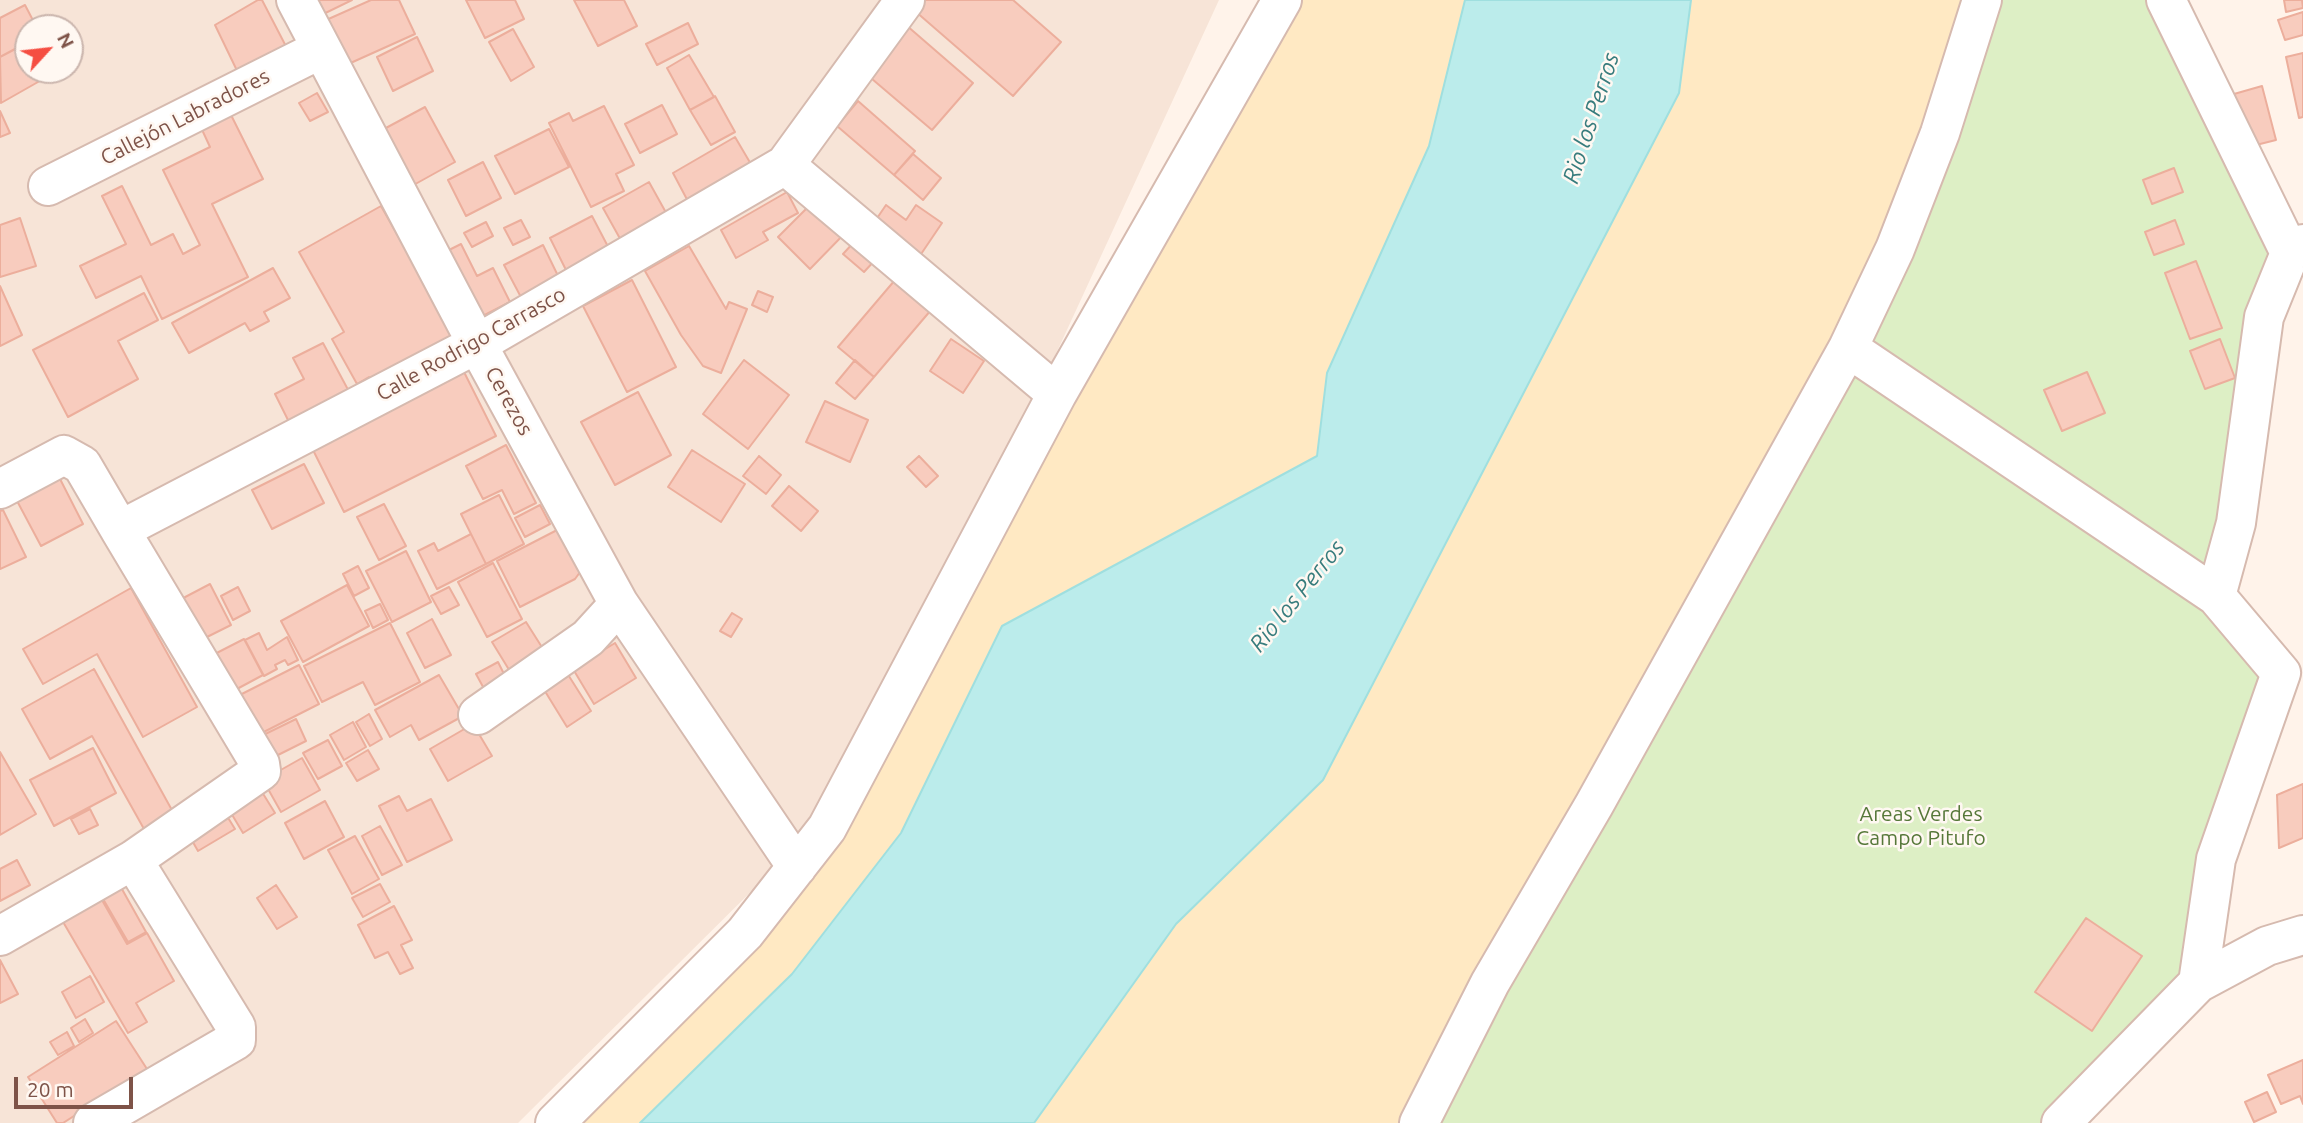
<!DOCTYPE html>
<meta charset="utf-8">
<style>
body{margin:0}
#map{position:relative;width:2303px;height:1123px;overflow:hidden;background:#fff3ea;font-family:Ubuntu,sans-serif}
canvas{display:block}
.north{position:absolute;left:14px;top:14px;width:70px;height:70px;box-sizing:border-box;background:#fff8f2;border:2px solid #cbb6ae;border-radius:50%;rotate:63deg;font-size:19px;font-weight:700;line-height:28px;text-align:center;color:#7e5348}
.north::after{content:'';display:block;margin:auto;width:24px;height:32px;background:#f54e42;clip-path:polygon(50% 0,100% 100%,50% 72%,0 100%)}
.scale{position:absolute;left:14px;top:1077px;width:119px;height:32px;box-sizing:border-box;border:4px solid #7e5348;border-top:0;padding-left:9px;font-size:21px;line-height:24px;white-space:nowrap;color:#7e5348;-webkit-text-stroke:5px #fff8f2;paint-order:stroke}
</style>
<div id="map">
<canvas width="2303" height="1123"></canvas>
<div class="north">N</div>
<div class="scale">20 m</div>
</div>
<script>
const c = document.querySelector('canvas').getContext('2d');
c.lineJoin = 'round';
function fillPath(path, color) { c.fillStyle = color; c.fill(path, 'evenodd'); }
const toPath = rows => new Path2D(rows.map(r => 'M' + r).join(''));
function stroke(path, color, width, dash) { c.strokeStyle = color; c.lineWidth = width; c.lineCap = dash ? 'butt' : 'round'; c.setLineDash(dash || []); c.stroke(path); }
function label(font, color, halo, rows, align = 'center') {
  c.font = font + ' Ubuntu,sans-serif'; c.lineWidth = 5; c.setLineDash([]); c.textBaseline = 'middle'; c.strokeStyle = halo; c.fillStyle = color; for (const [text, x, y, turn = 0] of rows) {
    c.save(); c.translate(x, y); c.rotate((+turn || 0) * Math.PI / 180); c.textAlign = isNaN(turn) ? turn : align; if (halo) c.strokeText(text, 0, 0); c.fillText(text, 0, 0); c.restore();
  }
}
const residential = toPath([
 [0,0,1219,0,995,486,806,837,518,1123,0,1123],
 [28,28,70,28,70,70,28,70]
]);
const green = toPath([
 [1982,0,2166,0,2290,253,2216,596,2281,673,2198,983,2061,1123,1419,1123]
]);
const sand = toPath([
 [1282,0,1982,0,1940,133,1419,1123,555,1123,745,933]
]);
const water = toPath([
 [1465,0,1691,0,1679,93,1323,780,1176,924,1034,1123,640,1123,792,974,901,833,1002,626,1317,456,1327,373,1429,146,1465,0]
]);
const building = toPath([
 [258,0,262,0,291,56,242,81,215,25,258,0],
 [299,0,352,0,309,21,299,0],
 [371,0,399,0,415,34,335,70,315,25,371,0],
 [466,0,515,0,524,19,485,38,466,0],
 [574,0,624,0,637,26,598,46,574,0],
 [925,0,1013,0,1061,42,1013,96,915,11,925,0],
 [2284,0,2302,0,2303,8,2286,12,2284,0],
 [25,5,37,28,28,28,28,42,0,57,0,18,25,5],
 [2303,12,2303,35,2285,40,2278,20,2303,12],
 [688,23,698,44,657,65,646,44,688,23],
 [906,25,973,83,932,130,865,73,906,25],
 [513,29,534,67,511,81,489,42,513,29],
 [417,37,433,71,393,91,377,57,417,37],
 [21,46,28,61,28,70,32,70,38,82,1,103,0,57,21,46],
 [2303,53,2303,117,2299,118,2286,57,2303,53],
 [689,55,714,97,690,110,667,68,689,55],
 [2262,86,2276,140,2248,147,2234,94,2262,86],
 [317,93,328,112,310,121,299,103,317,93],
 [715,96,735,132,711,145,690,110,715,96],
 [858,101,915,151,894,175,837,126,858,101],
 [662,105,677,134,640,153,625,124,662,105],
 [604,106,634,165,616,174,624,191,591,207,549,123,569,113,573,121,604,106],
 [227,107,263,179,212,204,248,277,162,319,141,276,96,298,80,266,126,244,102,196,122,186,151,245,173,234,183,254,200,245,163,170,210,147,198,121,227,107],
 [425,107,455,162,401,192,371,136,425,107],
 [0,111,10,133,0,137,0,111],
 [549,129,569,167,515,194,495,156,549,129],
 [735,137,755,171,691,207,673,173,735,137],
 [913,154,941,178,923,200,894,175,913,154],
 [483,162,501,198,466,216,448,180,483,162],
 [2174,168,2183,192,2152,204,2143,180,2174,168],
 [649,182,674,227,628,253,603,208,649,182],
 [787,192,798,213,763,232,768,240,736,258,721,230,787,192],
 [816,199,848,230,810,269,778,237,816,199],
 [886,205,906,220,916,205,942,223,915,263,869,230,886,205],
 [381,206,457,340,375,387,369,377,357,384,332,339,344,332,299,252,381,206],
 [592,216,615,260,572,282,550,238,592,216],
 [20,218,36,266,0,277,0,225,20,218],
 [521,220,530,237,513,245,504,228,521,220],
 [2175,220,2184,244,2154,255,2145,232,2175,220],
 [486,222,493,236,472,247,464,233,486,222],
 [855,241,876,259,864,272,843,254,855,241],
 [461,244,477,276,493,268,510,302,471,322,437,256,461,244],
 [543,245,561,282,523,301,504,265,543,245],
 [689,246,726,309,729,302,747,309,721,373,703,366,681,335,645,271,689,246],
 [2196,261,2222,328,2190,339,2165,273,2196,261],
 [273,268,290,298,264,312,269,321,250,331,245,323,189,353,172,323,273,268],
 [632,280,676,367,627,392,583,306,632,280],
 [895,280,931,310,874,377,838,347,895,280],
 [0,286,22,335,0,346,0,286],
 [758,291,773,297,767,312,752,305,758,291],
 [144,293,158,320,118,341,138,379,68,417,33,350,144,293],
 [951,339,984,361,963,393,930,371,951,339],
 [2220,339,2235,378,2205,389,2190,351,2220,339],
 [323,343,353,399,293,430,275,394,304,379,293,358,323,343],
 [744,360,789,395,748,449,703,414,744,360],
 [855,360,874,377,855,399,836,383,855,360],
 [464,372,496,436,344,512,312,448,464,372],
 [2087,372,2105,413,2062,431,2044,390,2087,372],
 [638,392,671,455,615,485,581,422,638,392],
 [825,401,868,420,850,462,806,442,825,401],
 [506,445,536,503,514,514,502,490,483,499,466,466,506,445],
 [692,450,745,484,721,522,668,487,692,450],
 [759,456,781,475,766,494,743,476,759,456],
 [919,456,938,476,926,487,907,467,919,456],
 [304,464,324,503,272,529,252,490,304,464],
 [59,477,83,524,41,546,16,499,59,477],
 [789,486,818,511,801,531,772,506,789,486],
 [499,495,524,544,486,564,461,514,499,495],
 [384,504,406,546,379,560,357,517,384,504],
 [540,505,550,524,525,537,515,518,540,505],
 [3,510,26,557,0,569,0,511,3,510],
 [561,528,583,568,575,579,520,607,497,561,561,528],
 [471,534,486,564,437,589,418,551,434,543,438,551,471,534],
 [406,551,431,602,392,622,366,571,406,551],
 [493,563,522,619,487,637,458,582,493,563],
 [358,566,369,588,354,596,343,574,358,566],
 [210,584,231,625,191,645,170,605,210,584],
 [347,585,369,626,303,662,281,621,347,585],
 [238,587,250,611,233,620,221,596,238,587],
 [449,587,459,605,441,614,431,596,449,587],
 [131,588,197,707,143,737,97,654,43,684,23,649,131,588],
 [380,604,388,620,373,628,365,611,380,604],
 [732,613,742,619,731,637,720,631,732,613],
 [432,619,451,655,425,668,407,633,432,619],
 [526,622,545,652,511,673,492,642,526,622],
 [390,623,420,682,375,705,363,682,322,702,304,666,390,623],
 [259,633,267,650,287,637,298,660,288,665,285,660,275,665,277,669,264,676,245,640,259,633],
 [244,639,263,675,222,697,203,660,244,639],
 [615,643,636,678,594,704,573,669,615,643],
 [498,662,509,684,488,696,476,674,498,662],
 [299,665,319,704,248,740,228,701,299,665],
 [94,669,173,812,144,829,92,736,50,759,22,709,94,669],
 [567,673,591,711,567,727,543,688,567,673],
 [439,675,463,716,419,740,411,725,390,737,375,710,439,675],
 [369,714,382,739,370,746,356,722,369,714],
 [296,719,306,741,264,762,253,740,296,719],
 [353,722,366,747,344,760,330,735,353,722],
 [473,724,492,756,448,781,430,749,473,724],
 [328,740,342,766,318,779,303,753,328,740],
 [93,748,116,793,54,826,30,780,93,748],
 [368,750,379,769,357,781,346,763,368,750],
 [0,752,36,814,0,835,0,752],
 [302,758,320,790,281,812,263,780,302,758],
 [257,784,275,813,243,833,225,803,257,784],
 [2303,784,2303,838,2279,848,2277,795,2303,784],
 [399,796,407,811,431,799,452,840,407,862,379,806,399,796],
 [325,801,344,837,304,859,285,823,325,801],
 [222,808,235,829,198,851,186,830,222,808],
 [90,809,98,825,79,834,71,819,90,809],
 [380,826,402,865,382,875,362,836,380,826],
 [355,836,379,879,352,894,328,850,355,836],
 [17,860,30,885,0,901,0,869,17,860],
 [118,882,146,932,128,942,99,892,118,882],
 [380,884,390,902,363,917,352,898,380,884],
 [276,885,297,917,277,929,257,898,276,885],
 [98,893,127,944,147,933,174,981,136,1003,147,1022,128,1033,59,915,98,893],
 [394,906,412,940,401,945,413,968,400,974,388,952,375,958,358,925,394,906],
 [2086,918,2142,956,2092,1031,2035,992,2086,918],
 [0,960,18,994,0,1003,0,960],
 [90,976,104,1002,76,1018,62,992,90,976],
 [85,1019,93,1033,79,1042,71,1028,85,1019],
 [116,1021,147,1069,63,1123,57,1123,28,1077,116,1021],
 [67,1032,74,1046,58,1055,50,1042,67,1032],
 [2303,1060,2303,1104,2300,1096,2281,1104,2268,1075,2303,1060],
 [2267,1092,2276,1112,2254,1122,2245,1102,2267,1092]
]);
const minor = toPath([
 [296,0,477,344,619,604,588,638,478,715],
 [2166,0,2290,253],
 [785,165,1057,394],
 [48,186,321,49],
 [1848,348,2216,596,2281,673,2216,859,2198,983],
 [0,489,64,455,82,465,120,530,477,344,785,165,905,0],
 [2216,596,2236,523,2264,317,2290,253,2303,244],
 [619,604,797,867],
 [0,936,133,860,261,771,260,764,120,530],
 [93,1123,236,1040,236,1027,133,860],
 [555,1123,745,933,827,828,1057,394,1282,0],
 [1419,1123,1490,983,1594,805,1848,348,1895,249,1940,133,1982,0],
 [2061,1123,2198,983,2267,946,2303,935]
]);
const streetNames = [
 ["Callejón Labradores",185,117,-27],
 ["Calle Rodrigo Carrasco",471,344,-29],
 ["Cerezos",509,401,61]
];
const parkNames = [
 ["Areas Verdes",1921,814],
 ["Campo Pitufo",1921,838]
];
const waterNames = [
 ["Rio los Perros",1591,118,-72],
 ["Rio los Perros",1297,596,-51]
];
fillPath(residential, '#f7e4d7');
fillPath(green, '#ddefc5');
fillPath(sand, '#ffe9c3');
fillPath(water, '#bbeceb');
stroke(water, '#9fdfdf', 2);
fillPath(building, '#f8ccbe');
stroke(building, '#ecae9c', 2);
stroke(minor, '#d6baaf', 42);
stroke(minor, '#fff', 38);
label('21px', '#7e5348', '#fff8f2', streetNames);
label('21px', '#567839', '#fff8f2', parkNames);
label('italic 23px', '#377c7d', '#fff8f2', waterNames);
</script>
